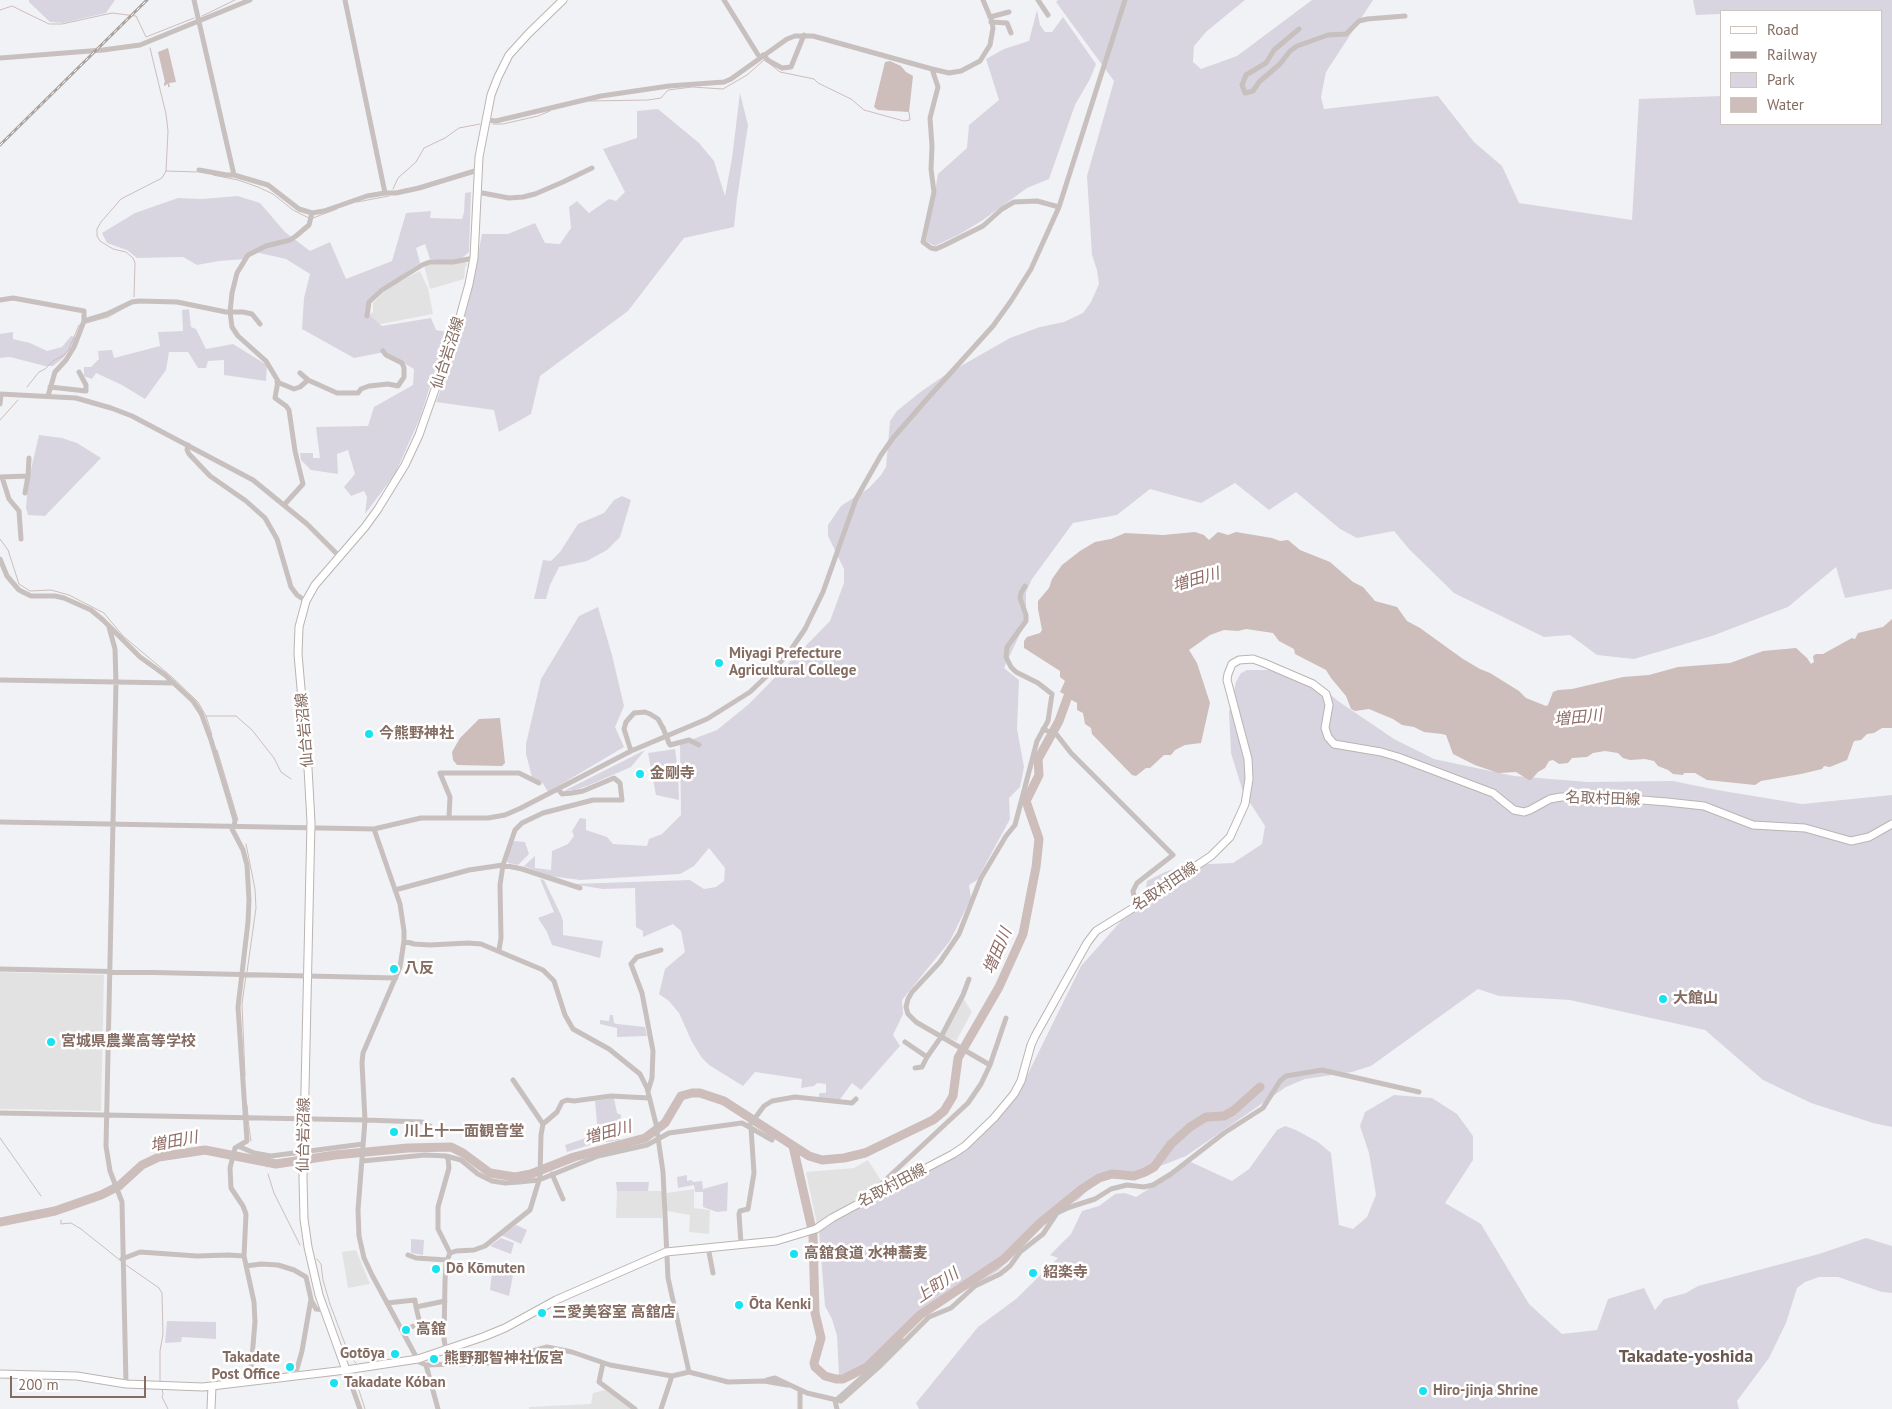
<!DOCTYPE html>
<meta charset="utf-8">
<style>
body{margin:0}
#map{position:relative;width:1892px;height:1409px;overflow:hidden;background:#f1f2f6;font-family:"PT Sans",sans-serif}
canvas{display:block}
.legend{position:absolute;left:1720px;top:10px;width:162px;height:115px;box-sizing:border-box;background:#fff;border:1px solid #cec4c0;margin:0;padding:6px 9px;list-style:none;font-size:15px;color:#856c62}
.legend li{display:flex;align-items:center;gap:10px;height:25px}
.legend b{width:25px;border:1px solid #cec4c0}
.scale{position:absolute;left:10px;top:1376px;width:136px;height:22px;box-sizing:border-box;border:2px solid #856c62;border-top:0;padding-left:6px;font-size:15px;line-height:18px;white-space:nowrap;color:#856c62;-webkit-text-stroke:4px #fff;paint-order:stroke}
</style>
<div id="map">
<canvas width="1892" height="1409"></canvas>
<ul class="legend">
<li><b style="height:6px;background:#fff"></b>Road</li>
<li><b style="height:6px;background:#aba19d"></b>Railway</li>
<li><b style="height:14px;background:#d9d5e0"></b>Park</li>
<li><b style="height:14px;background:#cdbdbb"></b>Water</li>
</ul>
<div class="scale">200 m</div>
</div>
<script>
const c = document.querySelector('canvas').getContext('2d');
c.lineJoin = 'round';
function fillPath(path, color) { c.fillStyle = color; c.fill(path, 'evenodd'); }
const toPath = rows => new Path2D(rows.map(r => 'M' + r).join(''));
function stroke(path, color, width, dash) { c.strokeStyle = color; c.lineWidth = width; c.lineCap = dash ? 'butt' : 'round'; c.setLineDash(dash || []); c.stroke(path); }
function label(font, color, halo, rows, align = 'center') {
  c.font = font + ' "PT Sans","Noto Sans JP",sans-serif'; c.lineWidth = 5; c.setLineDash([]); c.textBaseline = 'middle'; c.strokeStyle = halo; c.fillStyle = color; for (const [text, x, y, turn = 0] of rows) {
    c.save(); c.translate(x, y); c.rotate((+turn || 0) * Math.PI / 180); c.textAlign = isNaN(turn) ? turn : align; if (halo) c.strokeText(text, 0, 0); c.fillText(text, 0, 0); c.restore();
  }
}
const built = toPath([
 [466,261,467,265,465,267,464,279,430,289,424,265],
 [420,271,428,288,433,314,370,326,370,314,373,312,373,303,389,287],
 [0,972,104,975,101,1111,0,1109],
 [963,998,972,1012,956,1041,943,1035],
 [868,1160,882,1182,865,1197,817,1225,806,1172,854,1168],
 [694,1189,694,1208,710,1210,709,1234,689,1232,690,1215,667,1211,667,1193],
 [617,1191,662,1191,662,1218,616,1218],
 [356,1250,370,1284,348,1288,342,1252],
 [605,1390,612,1393,633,1409,529,1409,529,1407,591,1404,593,1393]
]);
const green = toPath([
 [29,0,115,0,106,13,63,23,50,22,29,2],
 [1058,0,1245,0,1207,31,1194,46,1193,62,1201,69,1237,56,1312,0,1373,0,1326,72,1321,97,1324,109,1438,96,1474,142,1502,166,1519,203,1632,220,1639,99,1721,96,1721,124,1881,124,1881,11,1721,11,1721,14,1696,15,1693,0,1892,0,1892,589,1845,598,1836,567,1788,607,1712,636,1634,659,1597,655,1570,635,1544,637,1454,593,1409,549,1394,531,1357,538,1340,529,1296,492,1269,510,1235,483,1201,503,1150,489,1117,515,1073,523,1032,579,1026,592,1026,621,1004,668,1019,680,1017,729,1024,767,1020,787,1009,798,1010,819,977,880,969,885,971,898,950,941,902,1000,903,1014,893,1035,900,1046,861,1090,852,1083,838,1102,819,1099,819,1093,826,1093,826,1084,817,1083,814,1086,801,1088,802,1079,755,1072,743,1086,709,1065,702,1058,692,1042,679,1013,669,1001,659,994,665,969,685,952,681,931,673,924,643,937,643,931,636,927,635,888,603,889,571,884,690,880,704,889,716,887,724,881,725,868,709,848,694,866,680,874,580,880,549,876,524,866,535,856,535,868,551,870,552,851,568,844,574,836,572,831,580,818,586,819,586,830,607,837,613,844,647,846,649,839,662,834,681,815,680,744,717,730,749,704,830,621,844,583,844,569,828,536,828,525,841,506,869,488,881,475,886,467,890,421,897,411,919,393,945,375,1010,338,1040,327,1064,322,1083,313,1091,302,1099,284,1097,270,1092,255,1087,176,1114,81,1056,2],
 [1037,10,1040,25,1045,32,1052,32,1063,17,1096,64,1090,79,1075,105,1049,179,1027,188,983,220,960,234,935,246,926,241,938,174,967,148,969,125,999,100,986,59,1004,49,1029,41],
 [740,93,748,125,737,199,734,227,684,238,628,311,540,376,531,414,499,432,494,410,436,402,456,349,471,293,482,234,508,234,535,223,545,243,560,244,571,228,569,207,577,201,589,213,609,199,616,201,625,192,603,149,637,138,637,111,658,109,699,143,714,161,725,196,732,158],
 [471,192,469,252,461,259,444,261,430,259,425,244,416,248,420,263,381,289,365,311,382,326,431,318,436,330,447,332,420,418,395,474,365,514,367,497,364,491,351,496,344,487,355,474,348,450,337,454,338,474,311,470,301,460,300,453,313,453,313,458,320,458,316,427,368,426,374,407,413,385,414,369,385,352,354,358,302,329,304,298,310,274,286,259,255,252,246,259,219,261,197,265,183,257,137,258,127,250,107,243,102,233,135,213,178,198,202,199,238,196,260,203,285,232,310,251,330,242,346,279,392,261,406,213,431,211,430,218,462,219,464,212,465,193],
 [189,309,191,327,196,329,206,349,233,344,267,365,266,381,224,375,224,360,208,361,206,368,198,368,188,352,169,352,166,370,145,399,122,385,96,373,92,379,84,376,84,367,91,367,99,359,98,351,112,350,114,358,160,346,158,332,183,331,182,310],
 [13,332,13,339,30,343,47,351,62,347,71,336,76,337,70,349,63,358,53,366,45,366,10,357,0,358,0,334],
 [39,435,62,438,77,443,101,458,45,516,28,515,26,508,28,482],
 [622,496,631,500,620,537,607,550,587,561,559,567,550,585,546,599,534,599,543,560,551,561,560,552,578,524,604,513,614,500],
 [598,607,612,655,624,706,615,727,624,747,548,792,542,782,532,777,526,754,526,744,541,679,579,616],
 [1247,670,1270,670,1300,677,1318,684,1338,701,1394,739,1434,759,1514,776,1588,782,1673,781,1717,790,1802,804,1892,795,1892,1127,1873,1123,1811,1103,1763,1080,1705,1030,1570,1000,1499,996,1478,989,1371,1066,1352,1072,1305,1079,1286,1087,1186,1156,1163,1165,1098,1180,1078,1200,1060,1208,999,1270,926,1314,856,1371,839,1375,837,1336,832,1319,825,1306,819,1231,879,1194,961,1152,1021,1088,1081,966,1121,921,1143,906,1147,881,1165,872,1185,865,1233,863,1262,844,1265,826,1243,792,1231,753,1229,712,1236,682,1241,673],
 [675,749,678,772,679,800,656,795,648,753],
 [645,750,631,767,587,786,575,790,564,791],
 [514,841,525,842,529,854,518,865,508,863,506,859],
 [540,879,544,880,561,915,563,921,563,935,603,941,600,958,552,945,547,932,538,918,554,912],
 [610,1015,613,1015,614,1023,617,1024,645,1027,647,1036,617,1037,617,1028,600,1024,600,1020,609,1021],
 [1394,1095,1432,1098,1457,1114,1473,1136,1473,1160,1445,1203,1481,1224,1529,1304,1562,1334,1597,1330,1608,1299,1644,1288,1655,1310,1664,1299,1686,1293,1698,1286,1819,1254,1866,1238,1892,1246,1892,1293,1882,1292,1838,1277,1819,1277,1805,1282,1797,1288,1786,1323,1769,1358,1737,1401,1739,1409,919,1409,916,1403,978,1327,1016,1299,1058,1258,1050,1255,1071,1234,1082,1211,1099,1206,1115,1194,1125,1193,1136,1197,1191,1162,1232,1181,1249,1169,1277,1130,1285,1126,1296,1130,1318,1142,1331,1153,1339,1225,1353,1229,1367,1217,1376,1195,1369,1153,1360,1126,1365,1112],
 [614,1098,617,1113,621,1115,620,1140,593,1144,567,1152,565,1145,598,1134,595,1101],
 [687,1175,687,1181,692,1180,693,1182,702,1181,703,1189,728,1182,727,1211,717,1212,703,1207,703,1192,695,1192,694,1185,678,1188,677,1177],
 [616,1182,649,1182,648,1191,617,1191],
 [516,1225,527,1230,521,1244,501,1235],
 [501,1238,514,1243,511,1254,490,1246],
 [411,1239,424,1240,423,1255,411,1253],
 [493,1263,514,1270,509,1296,490,1290],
 [167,1321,216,1322,216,1339,182,1337,181,1342,165,1343]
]);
const water = toPath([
 [168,48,176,82,169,83,170,87,168,87,168,84,164,86,164,83,165,82,158,52],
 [890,61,901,66,906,72,913,76,909,112,878,110,874,107,885,62],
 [1195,532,1204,535,1209,540,1218,532,1228,535,1236,532,1272,538,1280,541,1288,540,1300,550,1330,562,1353,582,1363,587,1375,601,1397,607,1407,621,1420,628,1463,659,1480,669,1490,673,1519,691,1526,698,1546,706,1548,705,1553,692,1558,690,1572,689,1623,677,1649,675,1678,667,1730,663,1763,651,1796,648,1807,658,1811,664,1814,662,1813,656,1816,654,1823,654,1852,638,1855,639,1858,633,1883,627,1892,619,1892,728,1882,728,1874,733,1867,734,1861,740,1854,741,1847,760,1830,767,1824,766,1822,769,1801,774,1761,781,1755,785,1707,780,1695,773,1684,773,1683,775,1673,774,1668,770,1658,766,1654,761,1645,759,1630,760,1623,758,1618,753,1605,751,1593,753,1587,757,1572,758,1568,763,1559,764,1553,760,1549,761,1545,768,1538,772,1531,780,1529,780,1516,772,1498,773,1475,765,1453,754,1446,735,1442,734,1424,732,1414,727,1402,725,1393,719,1369,709,1355,711,1351,709,1346,696,1331,678,1326,670,1295,654,1294,649,1279,641,1273,633,1246,629,1238,631,1224,630,1210,635,1189,650,1197,663,1210,703,1201,743,1185,745,1175,750,1171,755,1164,755,1150,768,1146,768,1136,776,1132,775,1092,734,1091,728,1085,724,1083,713,1077,710,1077,703,1070,699,1070,697,1060,692,1065,681,1060,677,1060,671,1024,648,1024,641,1027,637,1040,633,1042,630,1038,609,1038,601,1049,588,1052,579,1062,565,1080,551,1095,542,1111,539,1125,533,1163,535],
 [500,718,505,763,502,766,457,765,453,760,452,752,460,738,479,719]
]);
const stream = toPath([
 [0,10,12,6,49,24,62,24,112,13,136,16,146,37,194,18],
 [202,16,235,0],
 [770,64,780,72,814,79,818,83,851,99,864,110,904,121,910,120,909,112],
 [590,101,648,100,661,98,668,90,692,87,723,89,747,75,764,60,767,62],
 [493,124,503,124,538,116,550,111],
 [166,171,197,172],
 [213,175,238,180,258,187,273,194,293,210,309,218],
 [393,189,398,178,416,162,424,148,445,138,459,128,480,124],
 [357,202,389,196],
 [313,218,337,209],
 [134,297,135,263,133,258,126,252,113,249,100,241,97,236,97,229,101,222,121,199,162,178,166,171,168,131,166,114,150,48],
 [86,323,108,317,124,308],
 [27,387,39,372,45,369,53,361,64,355,69,349,79,325],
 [0,420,18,400],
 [0,539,8,550,19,584,30,591,51,590,69,595,104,613,123,636,172,677,198,702,206,716,212,735],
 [206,716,236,716,252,730,274,758,281,772,291,779],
 [217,750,238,820],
 [246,844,255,889,256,908,247,972],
 [245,1076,242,1004,246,975],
 [247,1105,248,1116],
 [248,1120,251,1141],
 [0,1138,41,1196],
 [267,1163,267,1167],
 [268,1174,274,1193,300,1245],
 [61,1220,61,1224,71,1223,81,1229,121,1261],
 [317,1259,321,1264,323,1280,330,1304,348,1352],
 [126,1265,159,1288,162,1293,163,1334,160,1351,160,1382],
 [349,1356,356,1363],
 [355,1378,365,1409],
 [162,1389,163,1394,162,1397,168,1409]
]);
const river = toPath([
 [793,1146,813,1234,815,1313,821,1338,814,1363,815,1367,825,1376,836,1379,843,1379,867,1367,920,1315,1004,1259,1040,1223,1082,1189,1099,1178,1112,1174,1134,1176,1145,1172,1154,1167,1171,1144,1190,1127,1206,1117,1224,1116,1233,1111,1260,1087],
 [0,1222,55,1211,101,1195,119,1186,142,1165,159,1157,205,1150,276,1164,335,1155,408,1148,451,1147,463,1153,490,1173,515,1177,531,1174,574,1157,645,1138,665,1123,681,1096,692,1093,700,1093,724,1101,809,1156,822,1160,844,1158,865,1153,933,1120,944,1111,953,1096,958,1058,999,987,1023,934,1036,867,1039,839,1026,801,1039,775,1038,759,1059,721,1072,685]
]);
const minor = toPath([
 [194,0,234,175,268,185,299,209,312,213,324,211,367,196,385,193,396,193,419,188,478,170],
 [345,0,385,193],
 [724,0,760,58],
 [1038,0,1048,15],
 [990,17,1009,12],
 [991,22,1007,23,1011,33],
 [1299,29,1274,50,1266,63,1246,75,1242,85,1245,93,1253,91,1259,82,1280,64,1290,51,1297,46,1328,35,1346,34,1359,21,1367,19,1405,16],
 [763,55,769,61,782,68,791,67,804,35],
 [0,58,103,50,140,45,250,0],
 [932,69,938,87,930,118,932,146,931,169,934,192,923,242,931,248,936,249,945,245,983,226,1002,209,1014,202,1037,201,1059,207],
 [486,120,496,121,601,96,669,86,724,82,731,79,787,39,795,36,813,36,932,69,949,73,961,71,980,61,990,45,993,28,991,19,983,0],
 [199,170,227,175,234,175],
 [477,192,509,198,523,197,535,194,563,182,592,168],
 [0,300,13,298,84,311,84,321,74,347,66,360,55,372,48,396],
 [367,316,369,302,382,290,422,265,430,262,453,262,474,258],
 [84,321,107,314,132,302,139,301,177,302,226,312,243,312,252,314,260,324],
 [300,373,308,380],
 [277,382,294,389,300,387,308,380,337,393,358,393,361,389,369,386,388,384,398,386,404,377,404,368,402,363,386,355,383,351],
 [50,387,86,391,86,385,79,372],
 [0,394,76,398,111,408,132,416,253,480,307,524,339,556],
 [0,404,1,394],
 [188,445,187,450,189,454,210,476,246,501,265,518,277,539,291,587,297,595,306,601],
 [0,477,28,476,29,458],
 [2,477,9,499,19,511,21,539],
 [25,493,28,476],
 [284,505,303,484,295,451,289,410,286,406,275,398,278,381,266,361,238,336,232,327,230,312,232,293,237,273,248,255,266,246,290,240,296,236,309,225,312,213],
 [0,559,7,576,19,590,31,596,55,596,64,598,91,610,103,620,140,657,165,675,193,701,201,713,211,740,230,803,235,820,234,827],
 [109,627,115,649,116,683,106,1146,110,1171,122,1202,126,1384],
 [0,680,174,683],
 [1043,729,1057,735,1071,753,1173,855,1137,883,1133,891,1135,901,1138,905],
 [669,743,670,745,689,740,699,745],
 [631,751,624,729,626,722,634,713,645,712,650,714,658,719,663,728],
 [449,817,450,797,440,773,519,773,539,783],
 [0,822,374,829,421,818,488,818,505,815,521,808,631,751,707,719,750,692,770,673,788,654,805,629,823,592,856,499,881,455,893,438,927,399,993,326,1011,301,1031,269,1059,207,1125,0],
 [231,827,243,850,247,865,249,900,248,922,238,1007,247,1141,235,1148,230,1168,231,1188,243,1206,246,1214,244,1256,254,1302,255,1322,250,1381],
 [374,829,400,904,404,931,404,941,400,967,363,1053,362,1063,365,1120,358,1210,359,1236,364,1258,372,1275,419,1362,426,1365,488,1363,547,1347,572,1352,610,1365,672,1376,689,1372,728,1382,764,1381,787,1385],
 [395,890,469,870,503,865,522,869,580,888],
 [404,941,414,944,430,945,468,943,481,944,543,970,554,981,565,1015,573,1029,609,1049,640,1074,647,1088,656,1124,663,1172,668,1278,689,1372],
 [499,950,501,938,500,885,503,865,515,830,522,823,543,813,593,800,622,800,620,783,614,778,583,791,572,793,562,794,558,789],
 [0,969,396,978],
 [905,1042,927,1057,941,1037,963,995,969,979],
 [990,1065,1006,1018],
 [915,1068,922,1067,927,1057],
 [513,1080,543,1124],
 [648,1091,652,1078,653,1051,642,993,631,964,637,957,661,950],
 [0,1113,365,1120,422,1122,430,1126],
 [749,1126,764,1106,772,1101,795,1097,852,1103,856,1099],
 [751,1128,772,1140],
 [238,1146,254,1153,271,1156,363,1144],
 [446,1156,461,1160,478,1174,492,1181,505,1183,519,1182,539,1180,598,1156,647,1145,669,1133,742,1123,751,1128,754,1173,748,1209,740,1211,739,1214,741,1244],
 [362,1161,425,1155,446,1156,448,1159,449,1168,438,1207,438,1229,450,1253,446,1263,445,1281,444,1339,446,1351],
 [552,1174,563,1199],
 [872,1195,880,1185,968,1103,981,1084,990,1065,916,1022,908,1014,906,1007,908,999,912,992,940,962,959,934,981,878,1006,836,1015,825,1037,741,1048,721,1052,694,1038,683,1016,672,1011,667,1006,657,1007,647,1026,621,1026,615,1020,598,1021,593,1025,586],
 [708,1247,713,1273],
 [450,1253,456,1251,474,1250,485,1246,530,1210,540,1177,541,1135,543,1124,557,1112,562,1102,567,1100,574,1101,611,1096,649,1098],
 [408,1255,416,1258,447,1260],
 [122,1259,140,1252,197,1256,228,1255,244,1256],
 [246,1266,261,1264,278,1265,294,1270,306,1277,311,1299,302,1351,295,1376],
 [311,1300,316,1309,325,1310],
 [387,1303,415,1300,416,1307],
 [402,1330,420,1324,416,1307,445,1301],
 [603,1363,599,1382,635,1409],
 [426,1365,438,1409],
 [346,1370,360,1409],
 [767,1380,775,1378,807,1393,841,1401,879,1367,929,1317,951,1308,975,1286,1000,1274,1010,1266,1020,1252,1043,1234,1057,1213,1070,1207,1095,1199,1111,1189,1127,1185,1144,1187,1153,1185,1171,1174,1224,1133,1263,1108,1280,1081,1286,1076,1322,1070,1419,1092],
 [835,1401,869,1371,894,1346,903,1341],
 [835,1401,837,1409],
 [661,1409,672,1376],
 [800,1409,800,1391]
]);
const major = toPath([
 [346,1370,319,1295,308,1247,304,1219,303,1178,311,822,308,768,298,654,299,627,306,601,315,585,365,527,378,509,405,465,419,435,458,324,469,284,474,258,479,157,491,95,498,77,509,55,529,33,563,0],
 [0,1374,77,1376,126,1384,203,1387,346,1370,418,1359,483,1337,505,1328,556,1300,666,1252,776,1241,816,1229,832,1218,871,1197,953,1154,965,1146,994,1118,1014,1094,1021,1081,1031,1045,1035,1036,1087,943,1096,931,1138,905,1211,856,1230,837,1245,804,1249,779,1248,759,1227,680,1228,674,1232,664,1239,660,1253,659,1264,663,1313,684,1326,694,1329,705,1325,728,1328,737,1334,744,1381,752,1398,757,1493,793,1514,810,1524,812,1530,810,1550,799,1561,797,1605,797,1667,802,1704,806,1753,825,1805,828,1851,841,1869,837,1892,824],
 [211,1409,212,1386]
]);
const rail = toPath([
 [0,145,147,0]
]);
const minorBridge = toPath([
 [663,728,669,743]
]);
const markers = [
 [719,663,5,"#16e2f1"],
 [369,734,5,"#16e2f1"],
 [640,774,5,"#16e2f1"],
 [394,969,5,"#16e2f1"],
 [1663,999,5,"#16e2f1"],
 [51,1042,5,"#16e2f1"],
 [394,1132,5,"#16e2f1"],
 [794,1254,5,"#16e2f1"],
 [436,1269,5,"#16e2f1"],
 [1033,1273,5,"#16e2f1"],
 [739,1305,5,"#16e2f1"],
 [542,1313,5,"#16e2f1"],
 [406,1330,5,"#16e2f1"],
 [395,1354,5,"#16e2f1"],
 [434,1359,5,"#16e2f1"],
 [290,1367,5,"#16e2f1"],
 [334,1383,5,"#16e2f1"],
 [1423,1391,5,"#16e2f1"]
];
const streetNames = [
 ["仙台岩沼線",448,353,-72],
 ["仙台岩沼線",305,730,-95],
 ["名取村田線",1603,799,2],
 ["名取村田線",1165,887,-34],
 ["仙台岩沼線",304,1135,-89],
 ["名取村田線",892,1186,-28]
];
const poiNames = [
 ["Miyagi Prefecture",729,654],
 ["Agricultural College",729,671],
 ["今熊野神社",379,734],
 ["金剛寺",650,774],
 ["八反",404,969],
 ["大館山",1673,999],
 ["宮城県農業高等学校",61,1042],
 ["川上十一面観音堂",404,1132],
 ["高舘食道 水神蕎麦",804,1254],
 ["Dō Kōmuten",446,1269],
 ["紹楽寺",1043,1273],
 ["Ōta Kenki",749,1305],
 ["三愛美容室 高舘店",552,1313],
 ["高舘",416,1330],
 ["Gotōya",385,1354,"right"],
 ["Takadate",280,1358,"right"],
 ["Post Office",280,1375,"right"],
 ["熊野那智神社仮宮",444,1359],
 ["Takadate Kóban",344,1383],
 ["Hiro-jinja Shrine",1433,1391]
];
const waterNames = [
 ["増田川",1196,580,-16],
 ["増田川",1578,718,-6],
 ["増田川",998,951,-67],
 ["増田川",608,1133,-15],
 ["増田川",174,1142,-11],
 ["上町川",937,1286,-34]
];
const quarterNames = [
 ["Takadate-yoshida",1686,1357]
];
fillPath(built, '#e3e2e3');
fillPath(green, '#d9d5e0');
fillPath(water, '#cdbdbb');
stroke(stream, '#cdbdbb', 1);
stroke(river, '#cdbdbb', 9);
stroke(major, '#bbb4b1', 9);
stroke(minor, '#c7c0be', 5);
stroke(major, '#fff', 7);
stroke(rail, '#aba19d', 3);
stroke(rail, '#fff', 1, [4]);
stroke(minorBridge, '#c7c0be', 5);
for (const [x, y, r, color] of markers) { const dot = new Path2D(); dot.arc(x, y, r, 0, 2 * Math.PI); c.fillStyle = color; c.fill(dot); stroke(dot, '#fff', 2); }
label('15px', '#856c62', '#fff', streetNames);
label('bold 15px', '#856c62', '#fff', poiNames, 'left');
label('italic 16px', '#906c67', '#fff', waterNames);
label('bold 18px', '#6a5851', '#fff', quarterNames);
</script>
